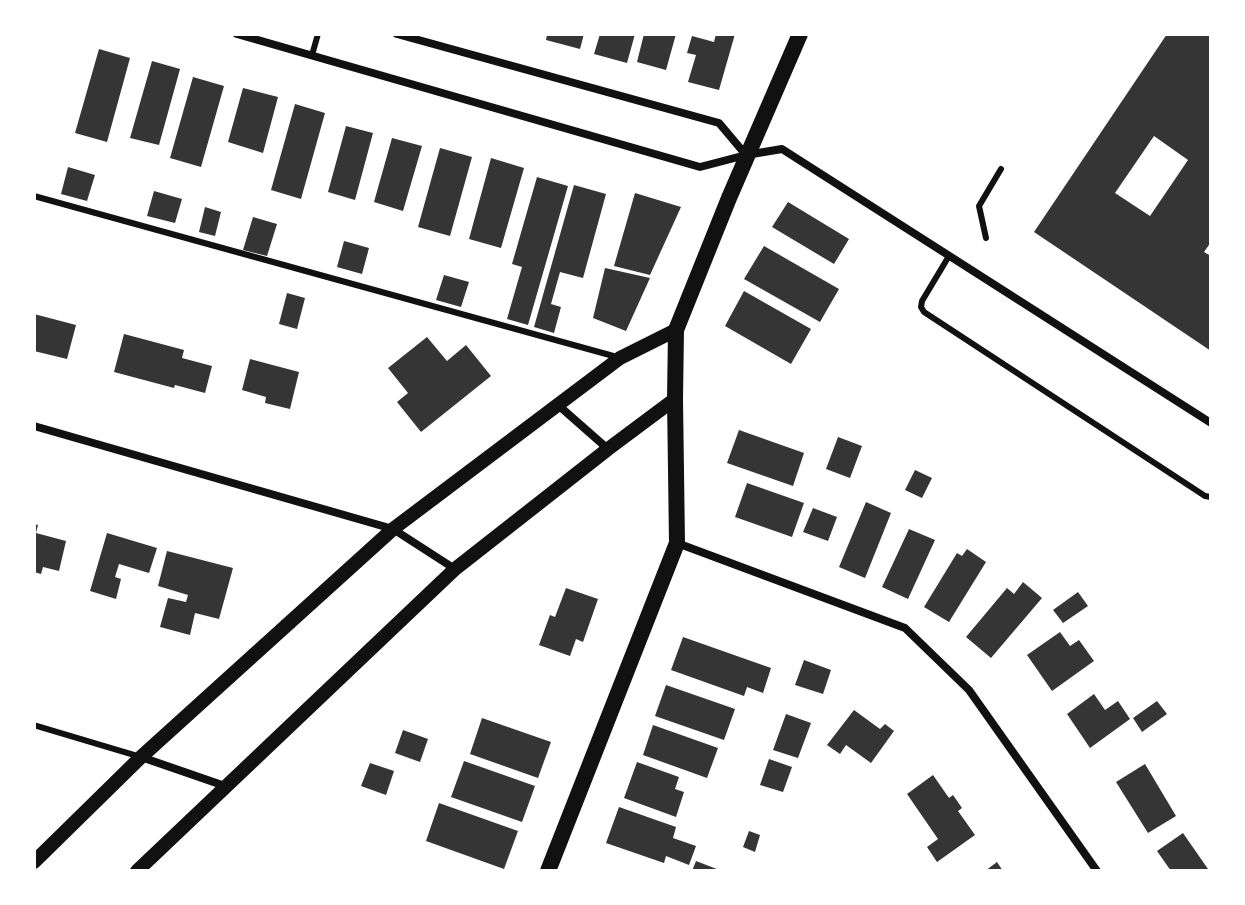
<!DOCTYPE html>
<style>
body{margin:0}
#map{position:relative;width:1245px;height:905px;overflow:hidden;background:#fff;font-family:"Alegreya Sans",sans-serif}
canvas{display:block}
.frame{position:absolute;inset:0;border:36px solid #fff;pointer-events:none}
</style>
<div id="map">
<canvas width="1245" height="905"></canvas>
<div class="frame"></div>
</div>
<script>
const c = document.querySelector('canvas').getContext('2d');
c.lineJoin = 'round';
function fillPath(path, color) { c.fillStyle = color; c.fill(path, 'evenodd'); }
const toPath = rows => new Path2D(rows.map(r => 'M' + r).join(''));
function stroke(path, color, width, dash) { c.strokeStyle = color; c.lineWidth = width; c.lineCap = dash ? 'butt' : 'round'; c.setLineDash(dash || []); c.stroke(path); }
const building = toPath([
 [547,34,584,34,580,49,546,40],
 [600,34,635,34,627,63,594,54],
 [644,34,676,34,666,70,637,62],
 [716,34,735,34,719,90,688,82,696,55,687,53,692,36,714,42],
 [1167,34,1211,34,1211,242,1204,252,1211,256,1211,351,1034,232],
 [1154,136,1188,160,1150,216,1115,193],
 [99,49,130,58,107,142,75,133],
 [152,61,180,69,159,145,130,138],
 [193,77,224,86,201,167,170,158],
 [243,88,278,97,263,153,228,142],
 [295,104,325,113,301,199,271,190],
 [346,126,373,133,355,200,328,192],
 [392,138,422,146,403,211,374,202],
 [440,148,472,157,450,236,418,227],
 [491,158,524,168,501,248,469,239],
 [68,167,95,175,87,201,61,194],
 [537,177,568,186,528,325,507,319,522,267,512,264],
 [574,185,606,194,583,278,560,272,551,304,561,307,554,333,534,327],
 [154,191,182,199,175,223,147,216],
 [635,193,681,207,650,275,614,266],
 [788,202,849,239,834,264,772,227],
 [205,207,221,212,215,236,199,232],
 [253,217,277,224,267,256,243,250],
 [344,241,369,248,362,274,337,267],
 [764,246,839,289,820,322,744,279],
 [605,268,650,278,626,331,593,318],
 [444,275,469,282,461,307,436,300],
 [744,291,811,329,791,364,725,326],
 [287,293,305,298,297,329,279,324],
 [34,314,76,325,67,359,34,351],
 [124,334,184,350,182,358,212,366,205,393,175,385,174,388,114,372],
 [427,337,447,361,466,345,491,376,421,432,397,402,408,393,388,368],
 [250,359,299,372,290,409,265,403,266,397,242,390],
 [739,430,804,453,793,486,727,463],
 [838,437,862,446,850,478,826,469],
 [915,470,932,478,922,498,905,490],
 [747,483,804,503,792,537,735,517],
 [866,502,891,513,865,578,839,567],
 [813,508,837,517,828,541,803,532],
 [34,524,38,525,36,533,66,541,59,571,43,567,41,574,34,572],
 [909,529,935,540,908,599,882,587],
 [107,533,157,548,149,573,119,564,115,577,121,579,116,599,90,591],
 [967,549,986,562,949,622,924,607,957,553,962,556],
 [167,551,233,568,219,619,195,613,190,635,160,627,168,598,186,602,188,595,158,586],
 [1023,582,1042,598,991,658,966,637,1007,588,1014,594],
 [566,588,598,599,583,642,576,639,570,656,539,645,550,615,555,617],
 [1078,592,1088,606,1063,623,1053,610],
 [1060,632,1070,646,1079,640,1094,661,1052,691,1027,655],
 [683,637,771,668,763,693,747,687,744,696,671,670],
 [804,660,831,670,823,694,795,685],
 [666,685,735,709,724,740,655,716],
 [1094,694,1105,710,1118,701,1130,719,1090,748,1067,714],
 [1157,701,1167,714,1142,732,1133,718],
 [854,710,880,729,885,724,894,731,871,763,846,745,840,754,827,745],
 [786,714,811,723,798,758,773,750],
 [482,718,551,742,538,778,470,754],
 [653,725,718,748,707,778,643,755],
 [403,730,428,739,420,762,395,753],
 [769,759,792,767,783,792,760,785],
 [464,761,535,786,522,822,451,797],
 [637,762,679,777,675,789,684,792,676,817,624,798],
 [370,763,394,771,386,795,361,786],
 [1145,764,1176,816,1148,833,1116,782],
 [933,775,949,798,953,795,962,808,958,811,975,835,937,862,927,847,938,839,907,794],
 [439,803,518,831,504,869,426,841],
 [619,807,676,827,673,838,696,846,689,865,666,856,664,863,606,843],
 [749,831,760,835,755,852,743,847],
 [1183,833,1208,869,1206,871,1171,871,1157,851],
 [696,861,722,871,692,871],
 [997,862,1003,871,985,871]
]);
const service = toPath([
 [312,55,318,34],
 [34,196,617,357],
 [986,238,979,206,1001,169],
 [949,256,922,301,921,307,924,312,1205,496,1211,497],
 [34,725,138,756]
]);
const minor = toPath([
 [237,34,700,167,746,155,782,149,1211,423],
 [397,34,719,123,746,155],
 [558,405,608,449],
 [34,426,393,529,455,569],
 [677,543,905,628,969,690,1097,871],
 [141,757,225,786]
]);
const tertiary = toPath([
 [34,862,141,757,393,529,620,358,676,330],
 [137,871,455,569,608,449,675,399]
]);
const secondary = toPath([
 [548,871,677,543,675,399,676,330,729,198,800,34]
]);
fillPath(building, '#353535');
stroke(service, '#111', 6);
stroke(minor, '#111', 8);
stroke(tertiary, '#111', 14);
stroke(secondary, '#111', 16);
</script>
